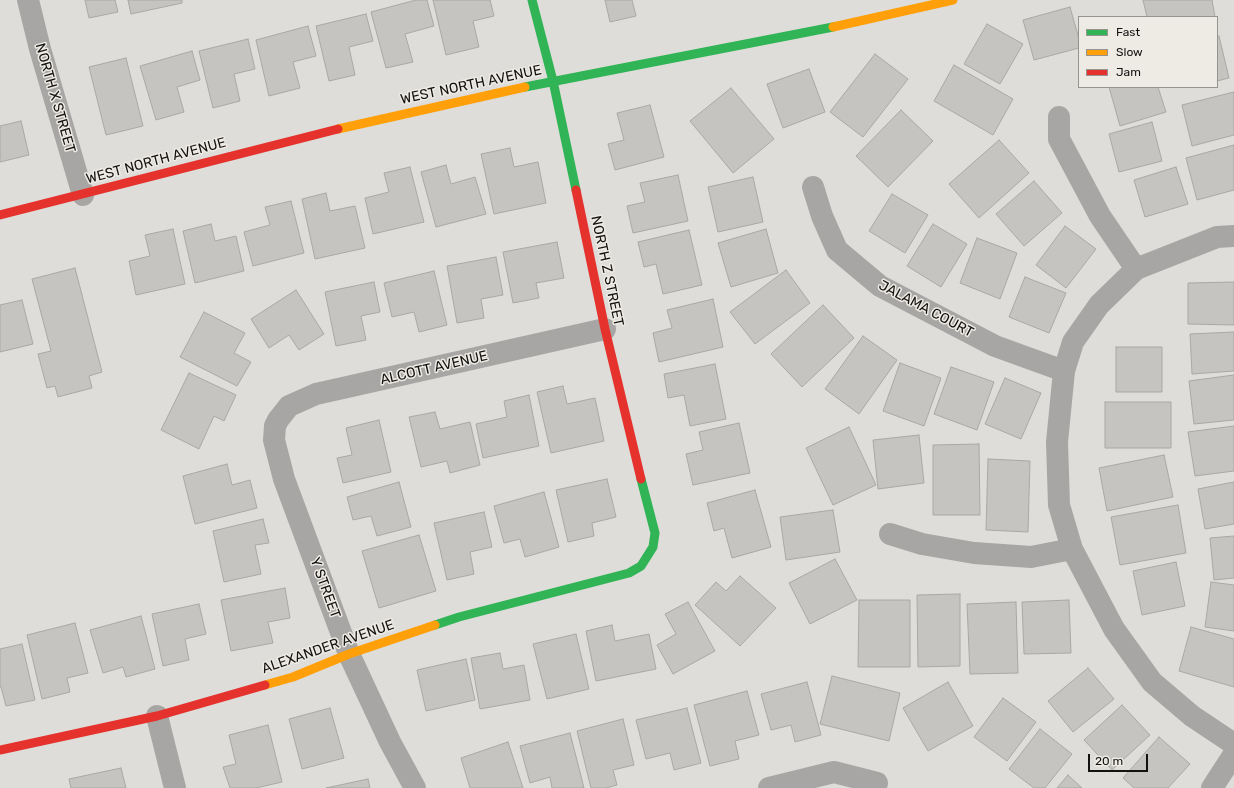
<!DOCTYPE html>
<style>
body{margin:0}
#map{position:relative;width:1234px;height:788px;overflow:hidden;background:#deddda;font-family:Rubik,sans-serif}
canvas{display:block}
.legend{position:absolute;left:1078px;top:16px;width:140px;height:72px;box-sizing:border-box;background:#eeebe5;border:1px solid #969490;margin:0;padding:5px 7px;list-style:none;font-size:12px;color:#131210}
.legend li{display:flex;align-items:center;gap:8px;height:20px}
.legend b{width:20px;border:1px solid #969490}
.scale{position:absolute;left:1088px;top:754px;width:60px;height:18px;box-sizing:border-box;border:2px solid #131210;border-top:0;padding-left:5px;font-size:12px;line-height:14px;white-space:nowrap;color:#131210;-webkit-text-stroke:3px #eeebe5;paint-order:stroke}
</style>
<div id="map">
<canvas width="1234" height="788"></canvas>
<ul class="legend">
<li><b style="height:5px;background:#30b455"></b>Fast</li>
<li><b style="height:5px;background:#ff9f0a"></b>Slow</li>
<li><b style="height:5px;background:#e5322d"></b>Jam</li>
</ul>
<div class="scale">20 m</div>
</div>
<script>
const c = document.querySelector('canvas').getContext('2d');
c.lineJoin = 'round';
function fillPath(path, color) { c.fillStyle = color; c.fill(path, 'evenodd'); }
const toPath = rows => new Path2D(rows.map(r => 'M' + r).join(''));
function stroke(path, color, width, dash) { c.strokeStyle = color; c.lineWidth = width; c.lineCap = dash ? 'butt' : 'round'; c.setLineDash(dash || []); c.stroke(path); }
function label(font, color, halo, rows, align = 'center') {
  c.font = font + ' Rubik,sans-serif'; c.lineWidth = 3; c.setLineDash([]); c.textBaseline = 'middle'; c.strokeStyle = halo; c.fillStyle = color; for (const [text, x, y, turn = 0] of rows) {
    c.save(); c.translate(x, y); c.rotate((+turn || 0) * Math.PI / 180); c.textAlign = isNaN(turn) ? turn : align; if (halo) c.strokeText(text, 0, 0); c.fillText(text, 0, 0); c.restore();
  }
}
const building = toPath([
 [85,0,115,0,118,12,89,18,85,0],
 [128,0,182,0,182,3,131,14,128,0],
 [416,0,427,0,434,26,405,34,413,62,386,68,371,12,416,0],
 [433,0,490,0,494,16,473,21,479,47,446,55,433,0],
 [605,0,632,0,636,16,610,22,605,0],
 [1143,0,1212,0,1215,17,1147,17,1143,0],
 [1070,7,1079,39,1079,48,1034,60,1023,20,1070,7],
 [366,14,373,41,349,47,355,75,329,81,316,26,366,14],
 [987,24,1023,44,1000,84,964,64,987,24],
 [308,26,316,56,293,62,300,88,269,96,256,40,308,26],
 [1219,36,1229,78,1217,81,1217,37,1219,36],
 [248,39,255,69,234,74,240,101,213,108,199,51,248,39],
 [192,51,200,80,177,87,184,112,156,120,140,66,192,51],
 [875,54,908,79,863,137,830,112,875,54],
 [126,58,143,126,106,135,89,67,126,58],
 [954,65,1013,99,993,135,934,101,954,65],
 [809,69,825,112,783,128,767,84,809,69],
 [1109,87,1158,87,1166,112,1120,126,1109,87],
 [731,88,774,139,733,173,690,121,731,88],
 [1234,92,1234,135,1192,146,1182,105,1234,92],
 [650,105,664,157,615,170,608,144,624,140,617,113,650,105],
 [901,110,933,141,888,187,856,156,901,110],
 [21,121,29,155,0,162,0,126,21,121],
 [1152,122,1162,161,1119,172,1109,134,1152,122],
 [999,140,1029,173,979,218,949,184,999,140],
 [1234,145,1234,190,1197,200,1186,158,1234,145],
 [510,148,514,167,538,162,546,203,494,214,481,154,510,148],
 [446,165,451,184,475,177,486,214,436,227,421,172,446,165],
 [410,167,424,222,373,234,365,198,389,192,384,173,410,167],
 [1176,167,1188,204,1145,217,1134,180,1176,167],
 [678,175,688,221,633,233,627,206,645,202,640,183,678,175],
 [753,177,763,222,718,232,708,187,753,177],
 [1034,181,1062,213,1024,246,996,214,1034,181],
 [326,193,330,211,355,206,365,248,315,259,302,199,326,193],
 [892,194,928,215,905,253,869,231,892,194],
 [291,201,304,253,253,266,244,232,270,225,265,207,291,201],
 [211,224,215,241,236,236,244,271,195,283,183,231,211,224],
 [933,224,967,244,941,287,907,266,933,224],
 [1065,226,1096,249,1066,288,1036,265,1065,226],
 [173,229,185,284,136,295,129,261,150,256,145,235,173,229],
 [766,229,778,273,731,287,718,243,766,229],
 [689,230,702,285,663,294,656,264,644,267,638,242,689,230],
 [977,238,1017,253,1000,299,960,283,977,238],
 [557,242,564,278,536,283,539,298,513,303,503,252,557,242],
 [496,257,503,295,481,299,484,318,457,323,447,266,496,257],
 [75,268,102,372,89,376,92,388,58,397,55,386,47,388,38,354,51,351,32,279,75,268],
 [786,270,810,303,755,344,730,312,786,270],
 [434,271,447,325,419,332,414,312,392,317,384,283,434,271],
 [1025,277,1066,293,1049,333,1009,317,1025,277],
 [374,282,380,312,361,316,366,340,336,346,325,292,374,282],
 [1234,282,1234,325,1188,324,1188,283,1234,282],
 [296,290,324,334,299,350,289,335,269,348,251,319,296,290],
 [713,299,723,347,659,362,653,333,672,328,667,310,713,299],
 [22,300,33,344,0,352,0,305,22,300],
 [823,305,854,338,802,387,771,354,823,305],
 [204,312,245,333,234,353,251,362,237,386,180,357,204,312],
 [1234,332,1234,371,1192,374,1190,334,1234,332],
 [863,336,897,360,859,414,825,389,863,336],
 [1116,347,1162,347,1162,392,1116,392,1116,347],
 [900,363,941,378,924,426,883,411,900,363],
 [715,364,726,419,690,426,684,395,668,398,664,374,715,364],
 [951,367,994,382,977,430,934,414,951,367],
 [189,373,236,395,224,421,214,416,199,449,161,430,189,373],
 [1234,375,1234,420,1194,424,1189,381,1234,375],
 [1005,378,1041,393,1021,439,985,424,1005,378],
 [563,386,567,404,595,398,604,441,551,453,537,392,563,386],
 [529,395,539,446,483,458,476,424,507,417,504,401,529,395],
 [1105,402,1171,402,1171,448,1105,448,1105,402],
 [435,412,440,429,470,422,480,465,450,473,447,461,421,467,409,417,435,412],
 [379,420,391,472,343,483,337,458,352,455,346,428,379,420],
 [739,423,750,473,693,485,686,454,703,450,699,432,739,423],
 [1234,426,1234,471,1195,476,1188,432,1234,426],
 [849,427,876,485,833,505,806,448,849,427],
 [919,435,924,483,878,489,873,440,919,435],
 [979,444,980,515,933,515,933,445,979,444],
 [1164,455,1173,497,1107,511,1099,468,1164,455],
 [988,459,1030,461,1028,532,986,530,988,459],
 [227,464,232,485,250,480,257,508,195,524,183,476,227,464],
 [607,479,616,517,592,523,594,536,568,542,556,490,607,479],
 [399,482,411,527,377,536,371,516,353,520,347,497,399,482],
 [1234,482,1234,524,1205,529,1198,489,1234,482],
 [755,490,771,547,732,558,724,528,714,531,707,503,755,490],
 [544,492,559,547,525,557,520,539,504,543,494,506,544,492],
 [1178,505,1186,553,1120,565,1111,517,1178,505],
 [833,510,840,552,786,560,780,517,833,510],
 [484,512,492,547,470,552,474,574,447,580,434,523,484,512],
 [263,519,269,543,255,545,261,574,224,582,213,531,263,519],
 [419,535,436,591,379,608,362,551,419,535],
 [1234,536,1234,578,1214,580,1210,538,1234,536],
 [835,559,857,600,810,624,789,583,835,559],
 [1176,562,1185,606,1142,615,1133,571,1176,562],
 [740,576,776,608,740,646,695,605,716,582,726,591,740,576],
 [1211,582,1234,585,1234,631,1205,627,1211,582],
 [285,588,290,618,268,622,273,643,231,651,221,600,285,588],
 [960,594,960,666,918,667,917,595,960,594],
 [859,600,910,600,910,667,858,667,859,600],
 [1069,600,1071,653,1024,654,1022,602,1069,600],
 [688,602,715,651,673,674,657,645,676,634,665,614,688,602],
 [1016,602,1018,673,970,674,967,604,1016,602],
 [199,604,206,634,185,639,189,660,163,666,152,614,199,604],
 [141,616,155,669,126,677,123,667,103,673,90,630,141,616],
 [75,623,88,673,67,678,70,692,42,699,27,635,75,623],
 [612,625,615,641,649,634,656,669,596,681,586,631,612,625],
 [1191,627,1234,639,1234,687,1179,671,1191,627],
 [576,634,589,689,547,699,533,644,576,634],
 [22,644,35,700,6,706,1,687,0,687,0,649,22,644],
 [500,653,503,669,524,665,530,700,480,709,471,658,500,653],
 [466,659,475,700,426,711,417,670,466,659],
 [1088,668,1114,699,1073,732,1048,701,1088,668],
 [832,676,900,693,889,741,820,724,832,676],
 [807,682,821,735,795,742,791,725,771,730,761,694,807,682],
 [948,682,973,726,928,751,903,708,948,682],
 [747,691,759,735,735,741,739,759,710,766,694,705,747,691],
 [1003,698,1036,722,1007,761,974,737,1003,698],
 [1122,705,1150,735,1112,770,1084,740,1122,705],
 [330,708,344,758,302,769,289,719,330,708],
 [687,708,701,763,674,770,670,753,646,759,636,720,687,708],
 [623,719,634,765,613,770,617,785,606,788,591,788,577,731,623,719],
 [268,725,282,782,256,788,230,788,223,767,236,764,229,735,268,725],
 [1040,729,1072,754,1045,788,1034,788,1009,769,1040,729],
 [570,733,584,788,552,788,550,777,530,783,520,746,570,733],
 [1159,737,1190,764,1168,788,1134,788,1123,778,1159,737],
 [508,742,523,788,470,788,461,758,508,742],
 [121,768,126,788,71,788,69,779,121,768],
 [1068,775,1082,788,1057,788,1068,775],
 [368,779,370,788,326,788,368,779]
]);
const street = toPath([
 [28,0,40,49,83,195],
 [1059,117,1059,139,1100,216,1136,269],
 [813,187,822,216,837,250,880,286,995,346,1064,371],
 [1234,236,1217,237,1136,269,1099,305,1073,342,1064,371,1057,442,1059,505,1072,549,1114,629,1152,682,1192,716,1234,744],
 [890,534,922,544,974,553,1031,557,1072,549],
 [157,716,175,788],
 [415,788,390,742,349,654,284,479,274,440,275,426,278,420,289,406,316,394,605,329],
 [769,788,834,772,877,783],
 [1212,788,1234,754]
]);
const fast = toPath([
 [532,0,553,81,576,190],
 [525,87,833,27],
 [435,625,459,617,629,573,641,566,653,547,655,533,641,479]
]);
const slow = toPath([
 [833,27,953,0],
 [338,129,525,87],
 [265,685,293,677,349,654,435,625]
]);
const jam = toPath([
 [576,190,605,329,641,479],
 [0,215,338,129],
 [0,750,157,716,265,685]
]);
const streetNames = [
 ["WEST NORTH AVENUE",471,85,-12],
 ["NORTH X STREET",55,98,74],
 ["WEST NORTH AVENUE",156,161,-15],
 ["NORTH Z STREET",607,271,78],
 ["JALAMA COURT",926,309,28],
 ["ALCOTT AVENUE",434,368,-13],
 ["Y STREET",325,588,70],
 ["ALEXANDER AVENUE",328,647,-19]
];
fillPath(building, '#c5c4c1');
stroke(building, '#a9a8a5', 1);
stroke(street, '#a7a6a4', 22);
stroke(fast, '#30b455', 9);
stroke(slow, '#ff9f0a', 9);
stroke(jam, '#e5322d', 9);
label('14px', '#131210', '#eeebe5', streetNames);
</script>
